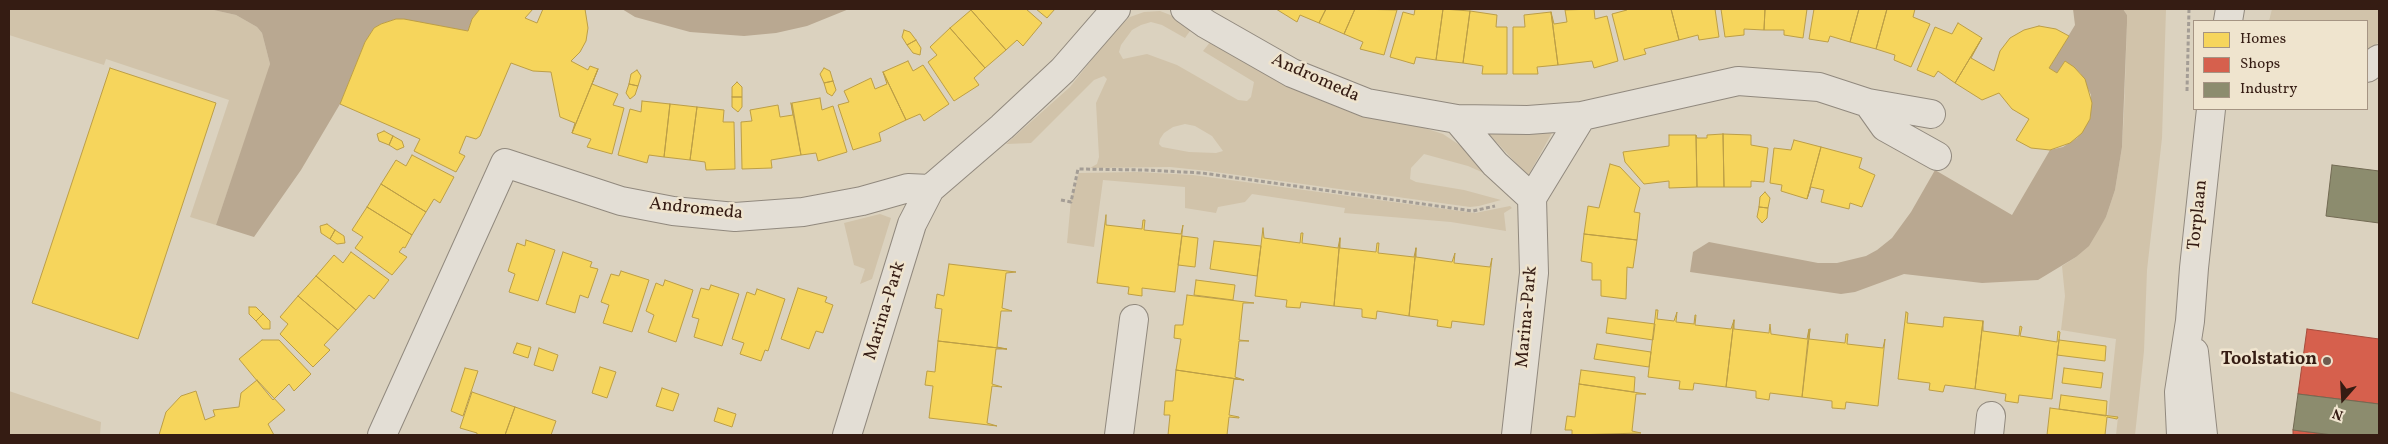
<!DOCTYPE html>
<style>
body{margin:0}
#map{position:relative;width:2388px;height:444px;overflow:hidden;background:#dbd2bf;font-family:Vollkorn,serif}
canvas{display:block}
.frame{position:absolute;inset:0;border:10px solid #351c13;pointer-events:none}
.legend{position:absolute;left:2193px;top:20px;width:175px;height:90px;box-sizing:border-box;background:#efe4ce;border:1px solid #a59483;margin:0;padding:6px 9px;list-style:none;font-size:15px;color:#351c13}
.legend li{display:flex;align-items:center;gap:10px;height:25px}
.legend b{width:25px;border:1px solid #a59483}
.north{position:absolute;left:2318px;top:374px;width:50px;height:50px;-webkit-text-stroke:4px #efe4ce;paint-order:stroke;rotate:199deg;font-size:14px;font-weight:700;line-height:20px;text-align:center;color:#351c13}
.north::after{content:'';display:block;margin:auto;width:18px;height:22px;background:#351c13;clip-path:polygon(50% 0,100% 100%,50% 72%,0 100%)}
</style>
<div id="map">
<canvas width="2388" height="444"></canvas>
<div class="frame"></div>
<ul class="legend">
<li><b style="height:14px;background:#f6d55c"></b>Homes</li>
<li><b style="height:14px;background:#d6604d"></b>Shops</li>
<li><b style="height:14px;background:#8c8c6e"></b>Industry</li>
</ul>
<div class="north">N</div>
</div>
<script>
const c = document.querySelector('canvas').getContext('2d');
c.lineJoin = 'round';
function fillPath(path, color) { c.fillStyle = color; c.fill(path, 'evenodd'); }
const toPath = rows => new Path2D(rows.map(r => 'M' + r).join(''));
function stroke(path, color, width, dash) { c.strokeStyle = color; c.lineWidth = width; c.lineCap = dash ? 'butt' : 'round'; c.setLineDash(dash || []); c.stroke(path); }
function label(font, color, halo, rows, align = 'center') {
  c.font = font + ' Vollkorn,serif'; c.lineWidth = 5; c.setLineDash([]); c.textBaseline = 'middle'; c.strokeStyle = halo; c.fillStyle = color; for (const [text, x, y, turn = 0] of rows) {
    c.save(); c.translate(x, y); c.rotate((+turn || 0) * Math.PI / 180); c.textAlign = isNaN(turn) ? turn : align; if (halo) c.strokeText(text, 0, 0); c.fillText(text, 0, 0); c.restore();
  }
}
const green = toPath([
 [9,9,209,9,236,15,257,27,262,33,270,64,269,70,216,225,190,217,229,100,106,59,104,65,9,35],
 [2123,9,2166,9,2162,138,2147,270,2144,351,2135,435,2116,435,2118,417,2108,415,2116,339,2061,330,2065,296,2062,266,2076,257,2106,217,2115,190,2122,147,2124,112,2127,23,2127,15],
 [2272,9,2379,9,2379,42,2367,52,2367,21,2269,21],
 [1160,11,1178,18,1192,28,1185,38,1162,25,1151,22,1141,25,1132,30,1121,45,1119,52,1123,59,1147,54,1177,65,1238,100,1247,101,1251,97,1254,82,1203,51,1211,41,1246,63,1289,85,1443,134,1467,150,1493,177,1468,166,1424,154,1411,168,1410,179,1416,182,1464,190,1501,200,1479,206,1470,207,1208,171,1170,167,1090,168,1097,164,1099,157,1096,103,1107,79,1104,76,1094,80,1031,143,1006,144,1070,87,1116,29,1130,17,1144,12],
 [1185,124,1195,126,1212,136,1223,151,1216,153,1189,152,1162,147,1159,144,1160,139,1164,133,1173,127],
 [1553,131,1528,176,1488,133],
 [1138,172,1193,175,1475,213,1510,206,1512,208,1504,213,1506,231,1451,222,1344,213,1345,208,1252,194,1245,202,1218,207,1216,213,1185,208,1185,187,1103,180,1094,247,1067,243,1071,200,1079,173],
 [880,214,891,218,872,279,860,284,865,269,854,265,844,223],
 [9,391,101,422,100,435,9,435]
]);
const water = toPath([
 [209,9,480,9,472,19,468,31,396,19,381,24,374,28,365,42,340,104,301,170,254,237,216,225,270,64,262,33,257,27,236,15],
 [622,9,849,9,807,26,776,33,744,36,690,32,635,17],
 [2073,9,2123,9,2127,15,2127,23,2122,147,2115,190,2106,217,2098,231,2089,246,2076,257,2038,280,1982,283,1904,274,1855,292,1841,294,1690,272,1693,252,1709,242,1818,263,1837,263,1866,256,1877,250,1892,238,1911,212,1935,170,2012,215,2050,150,2063,147,2077,138,2090,119,2091,95,2080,73,2065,61,2057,73,2049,68,2075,25]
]);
const homes = toPath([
 [480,9,533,9,525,18,537,23,543,9,585,9,588,28,586,41,580,52,571,61,588,70,590,66,598,69,572,133,575,123,560,117,551,72,533,71,511,63,480,136,476,139,466,136,459,153,465,156,456,172,414,151,420,139,340,104,365,42,374,28,381,24,396,19,404,19,468,31,472,19,480,9],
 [972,9,1026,9,1042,23,1023,46,1017,40,1006,50,971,10,972,9],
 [1036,9,1055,9,1047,18,1036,9],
 [1276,9,1326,9,1319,23,1300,15,1297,22,1276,9],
 [1326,9,1355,9,1344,34,1319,23,1326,9],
 [1355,9,1397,10,1384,55,1360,49,1363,42,1344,34,1355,9],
 [1415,9,1443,9,1436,60,1416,57,1414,64,1390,57,1403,12,1414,15,1415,9],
 [1443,9,1470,11,1463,63,1436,60,1443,9],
 [1594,9,1595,19,1607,16,1618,61,1594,68,1592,61,1558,65,1551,12,1554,24,1567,22,1565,10,1594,9],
 [1627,9,1671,9,1679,40,1644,49,1646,54,1624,60,1612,14,1627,10,1627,9],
 [1671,9,1715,9,1719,37,1699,40,1698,35,1679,40,1671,9],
 [1721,9,1765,9,1764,30,1744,29,1744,35,1725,37,1721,9],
 [1765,9,1807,9,1803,38,1784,35,1784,30,1764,30,1765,9],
 [1814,9,1859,9,1850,42,1830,36,1828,42,1809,39,1814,9],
 [1859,9,1887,9,1876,49,1850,42,1859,9],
 [1887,9,1915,9,1913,17,1930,24,1911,67,1894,60,1895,55,1876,49,1887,9],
 [971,10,1006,50,985,68,950,28,971,10],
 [1470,11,1497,15,1496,27,1507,27,1507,74,1482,74,1483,66,1463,63,1470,11],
 [1551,12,1558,65,1537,67,1538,74,1513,74,1513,27,1525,27,1524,15,1551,12],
 [1958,23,1982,38,1955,83,1938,71,1934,77,1917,70,1935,27,1952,34,1958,23],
 [2039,26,2056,29,2069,36,2049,68,2057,73,2065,61,2074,67,2085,79,2092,103,2090,119,2082,133,2070,143,2050,150,2031,148,2016,140,2029,119,2012,109,1999,93,1982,100,1955,83,1982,38,1971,58,1994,71,2000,51,2010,38,2024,30,2039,26],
 [950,28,985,68,974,78,979,85,954,101,928,62,937,55,930,47,950,28],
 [904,30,910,32,916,40,907,45,902,37,904,30],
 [916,40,921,48,920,55,913,53,907,45,916,40],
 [908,61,913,71,923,65,949,104,924,121,920,114,906,120,883,72,908,61],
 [110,68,216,103,138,339,32,303,110,68],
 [824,68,830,71,833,81,824,83,820,74,824,68],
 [598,69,592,84,618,94,613,105,624,108,612,154,587,147,591,139,572,133,598,69],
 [637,70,641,76,638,86,629,84,631,74,637,70],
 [883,72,906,120,879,133,881,141,853,150,838,105,849,102,844,91,871,78,875,89,887,84,883,72],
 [833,81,836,90,832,96,827,93,824,83,833,81],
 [737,82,742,87,742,97,732,97,732,87,737,82],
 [629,84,638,86,635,95,630,99,626,93,629,84],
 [732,97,742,97,742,107,738,112,732,107,732,97],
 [820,98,822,110,833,106,847,152,818,161,816,153,801,155,792,103,820,98],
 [642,101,670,104,664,157,649,155,647,163,618,155,630,109,641,112,642,101],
 [791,103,801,155,771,160,772,168,742,169,741,122,752,121,750,110,778,105,780,117,793,115,791,103],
 [670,104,697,107,690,160,664,157,670,104],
 [697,107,724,110,723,122,734,122,735,169,706,170,705,162,690,160,697,107],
 [384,131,393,136,389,145,379,141,377,134,384,131],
 [1723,134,1751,135,1751,145,1768,148,1764,182,1751,181,1751,187,1724,187,1723,134],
 [1723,134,1724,187,1697,187,1696,135,1697,138,1707,138,1707,135,1723,134],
 [1669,135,1696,135,1697,187,1669,188,1669,181,1644,184,1625,162,1623,152,1669,146,1669,135],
 [393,136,402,141,404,147,397,150,389,145,393,136],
 [1794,140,1821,147,1807,199,1781,191,1782,185,1770,183,1774,148,1791,150,1794,140],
 [1821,147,1862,158,1859,168,1875,175,1862,207,1850,203,1849,209,1821,202,1824,190,1811,187,1807,199,1821,147],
 [412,155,454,177,440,203,434,199,426,212,381,184,396,160,406,166,412,155],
 [1610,164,1620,167,1640,188,1634,212,1640,213,1637,240,1584,234,1588,206,1599,208,1610,164],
 [381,184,426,212,412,235,367,207,381,184],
 [1765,192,1770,198,1768,208,1759,207,1760,197,1765,192],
 [367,207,412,235,405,248,403,247,399,252,407,257,392,275,355,248,363,237,352,230,367,207],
 [1759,207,1768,208,1767,218,1762,223,1757,217,1759,207],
 [1106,215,1106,225,1142,229,1143,220,1145,220,1144,230,1181,234,1183,225,1175,292,1142,288,1142,296,1128,294,1129,287,1097,283,1106,215],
 [327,224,335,230,330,239,321,233,320,226,327,224],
 [1263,228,1264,238,1300,243,1301,233,1303,233,1302,243,1338,248,1340,238,1334,306,1301,302,1300,308,1286,307,1287,300,1255,296,1263,228],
 [335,230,344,236,345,243,337,244,330,239,335,230],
 [1584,234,1637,240,1633,268,1627,267,1626,299,1601,296,1601,280,1592,280,1592,263,1581,261,1584,234],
 [1182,236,1198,238,1195,267,1178,265,1182,236],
 [1340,238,1340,248,1376,252,1377,243,1379,243,1378,253,1414,257,1416,248,1409,316,1377,311,1376,319,1362,317,1362,309,1334,306,1340,238],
 [526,240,555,250,538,301,509,292,515,274,508,271,517,243,525,246,526,240],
 [1214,241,1261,246,1257,276,1210,269,1214,241],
 [1416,248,1416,257,1452,262,1455,253,1454,263,1490,267,1492,258,1484,325,1452,321,1451,328,1437,326,1438,320,1409,316,1416,248],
 [351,252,389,280,374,299,369,295,356,310,316,276,334,255,343,263,351,252],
 [563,252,592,262,590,267,598,269,588,298,580,295,575,313,546,304,563,252],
 [949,264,1016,272,1006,273,1002,308,1012,311,1001,311,997,347,1007,349,938,341,942,309,935,308,937,294,944,296,949,264],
 [621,271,649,280,632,332,603,323,609,305,601,302,611,274,619,276,621,271],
 [316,276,356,310,338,330,298,296,316,276],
 [665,280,693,290,676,342,648,332,654,315,646,311,656,283,663,286,665,280],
 [1196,280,1235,285,1233,300,1194,295,1196,280],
 [711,285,739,294,722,346,694,337,699,319,692,317,701,288,709,290,711,285],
 [798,288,827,297,825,302,833,305,823,333,816,331,809,349,781,339,798,288],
 [757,289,785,299,768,351,765,350,761,361,740,354,744,343,732,339,747,292,755,295,757,289],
 [1187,295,1254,303,1243,303,1239,340,1249,341,1239,341,1235,377,1244,380,1176,370,1181,339,1174,338,1175,325,1183,325,1187,295],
 [298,296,338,330,324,345,330,350,313,367,280,334,288,324,280,317,298,296],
 [249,307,256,307,263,314,256,321,249,314,249,307],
 [1656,310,1658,310,1657,319,1674,321,1677,312,1676,322,1694,324,1695,315,1696,315,1695,325,1731,329,1734,320,1726,387,1694,383,1693,390,1679,389,1680,381,1648,377,1656,310],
 [1906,312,1908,313,1907,323,1943,327,1944,317,1983,321,1975,389,1945,385,1943,392,1929,390,1930,383,1898,379,1906,312],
 [263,314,270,321,270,329,263,329,256,321,263,314],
 [1608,318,1655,324,1653,340,1606,333,1608,318],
 [1734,320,1734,329,1769,333,1770,324,1771,334,1807,339,1809,329,1802,397,1770,393,1769,400,1756,398,1756,391,1726,387,1734,320],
 [1983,321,1983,331,2019,336,2020,326,2022,327,2020,336,2057,342,2058,331,2060,332,2052,399,2019,395,2018,403,2005,401,2006,394,1975,389,1983,321],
 [1810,329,1809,339,1845,343,1846,334,1848,334,1847,344,1883,348,1885,339,1878,406,1846,402,1845,409,1832,408,1832,401,1802,397,1810,329],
 [262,340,279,340,311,374,294,391,289,384,273,400,239,359,262,340],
 [2059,340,2106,346,2105,361,2057,355,2059,340],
 [938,341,1007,349,996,349,992,384,1002,387,992,386,987,423,997,426,929,418,933,386,925,385,927,371,935,372,938,341],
 [517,343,531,347,528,358,513,353,517,343],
 [1597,344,1651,352,1649,367,1594,359,1597,344],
 [539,348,558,355,553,371,534,365,539,348],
 [600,367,616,372,607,398,592,393,600,367],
 [465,368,478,371,463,416,451,411,465,368],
 [2064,368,2103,373,2101,388,2062,383,2064,368],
 [1176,370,1244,380,1234,379,1229,415,1239,417,1239,418,1229,417,1227,435,1168,435,1170,415,1164,415,1165,401,1173,401,1176,370],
 [1581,370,1635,377,1634,392,1579,384,1581,370],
 [257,380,285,410,268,424,274,435,159,435,166,412,181,396,196,391,205,420,215,416,213,410,239,407,241,393,257,380],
 [1579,384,1646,394,1636,394,1632,431,1641,433,1572,435,1572,430,1565,430,1567,416,1575,417,1579,384],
 [662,388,679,394,673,411,656,406,662,388],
 [472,392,515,407,505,435,477,435,477,433,460,428,472,392],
 [2061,395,2107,401,2106,416,2059,409,2061,395],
 [515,407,556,421,551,435,505,435,515,407],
 [718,408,736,414,732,427,714,421,718,408],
 [2050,408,2118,417,2117,419,2107,417,2105,435,2047,435,2050,408]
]);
const shops = toPath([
 [2307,329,2379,339,2379,404,2298,394,2307,329],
 [2293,430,2333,435,2293,435,2293,430]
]);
const industry = toPath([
 [2332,165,2379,171,2379,223,2326,216,2332,165],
 [2298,394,2379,404,2379,435,2333,435,2293,430,2298,394]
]);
const path = toPath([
 [2187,91,2189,9],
 [1061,200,1071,202,1078,169,1145,170,1202,173,1473,211,1495,206]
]);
const minor = toPath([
 [1185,9,1206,24,1292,73,1367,103,1457,119,1495,164,1532,198],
 [2228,21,2230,9],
 [2367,68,2379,59],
 [1868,103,1885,127,1937,156],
 [1457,119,1528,120,1582,116,1738,81,1819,87,1868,103,1931,114],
 [1532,198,1582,116],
 [2194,352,2203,435],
 [382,435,505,163,621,201,673,211,735,217,803,212,862,201,908,188,930,189,1002,127,1063,70,1116,9],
 [847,435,912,224,930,189],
 [1119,435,1134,319],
 [1516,435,1534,273,1532,198],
 [1989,435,1991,416],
 [2181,435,2179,392,2190,321,2194,268,2211,109]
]);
const markers = [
 [2327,361,5,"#6f5c4f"]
];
const streetNames = [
 ["Andromeda",1315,79,24],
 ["Andromeda",696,210,6],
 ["Torplaan",2199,215,-84],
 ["Marina-Park",886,311,-73],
 ["Marina-Park",1528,317,-85]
];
const poiNames = [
 ["Toolstation",2317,361]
];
fillPath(green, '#d1c3aa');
fillPath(water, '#b9a891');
fillPath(homes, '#f6d55c');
stroke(homes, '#bc9e46', 1);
fillPath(shops, '#d6604d');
stroke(shops, '#a64c3c', 1);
fillPath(industry, '#8c8c6e');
stroke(industry, '#726a53', 1);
stroke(minor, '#91897e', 30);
stroke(path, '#a49d95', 3, [4, 2.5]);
stroke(minor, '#e3ded5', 28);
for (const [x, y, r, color] of markers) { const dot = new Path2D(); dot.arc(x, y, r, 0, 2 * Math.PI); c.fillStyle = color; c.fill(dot); stroke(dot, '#efe4ce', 2); }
label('18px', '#351c13', '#efe4ce', streetNames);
label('bold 18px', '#351c13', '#efe4ce', poiNames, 'right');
</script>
